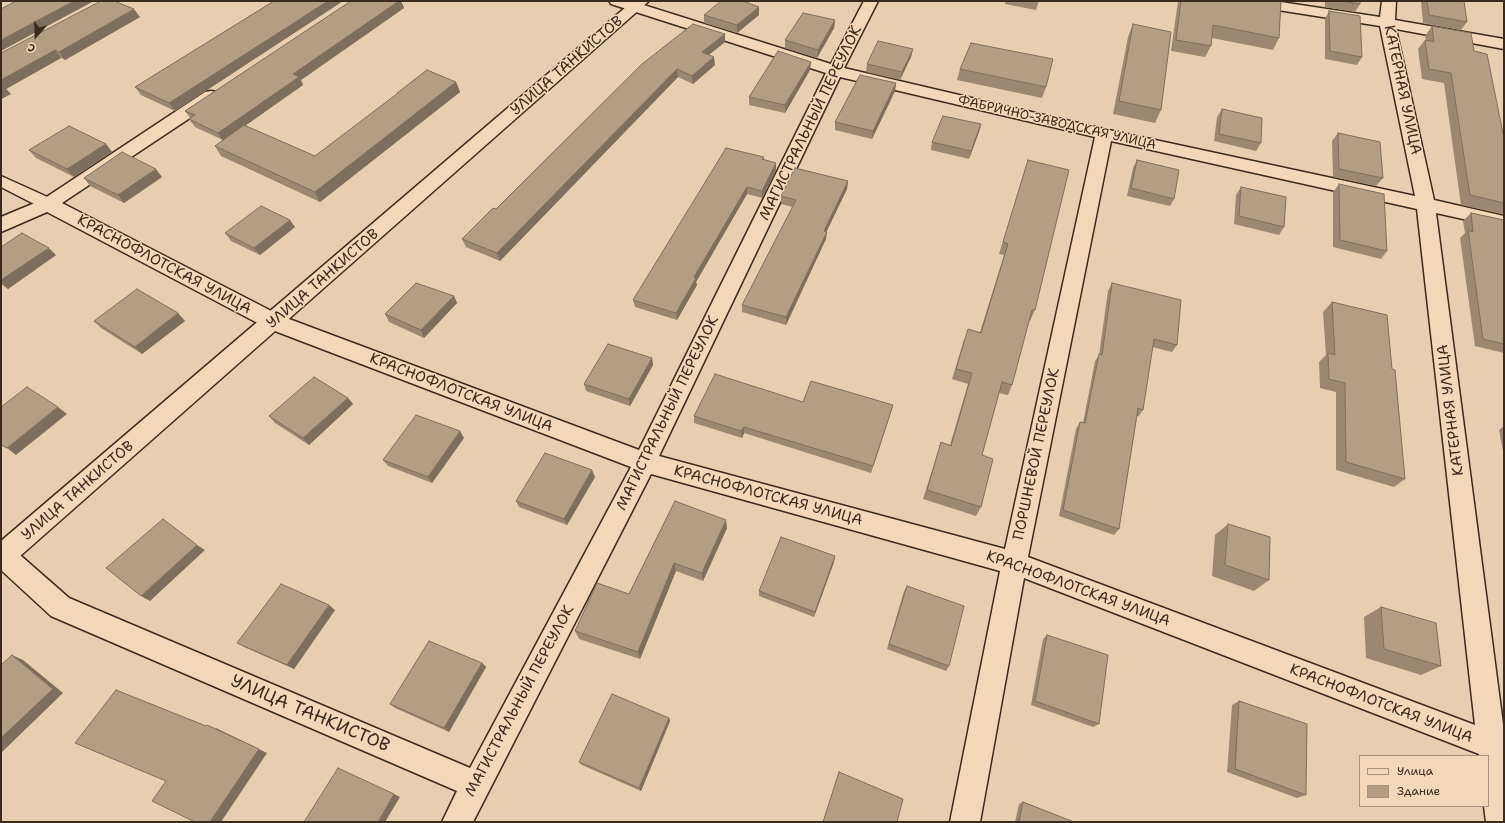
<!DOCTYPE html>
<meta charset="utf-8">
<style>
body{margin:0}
#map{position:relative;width:1505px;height:823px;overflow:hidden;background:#e7ceb0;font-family:"Shantell Sans",sans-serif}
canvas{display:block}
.frame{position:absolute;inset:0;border:2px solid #3b2a1e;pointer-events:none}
.legend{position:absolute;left:1359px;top:755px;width:130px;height:52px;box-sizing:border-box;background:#f2d8b9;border:1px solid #a9927b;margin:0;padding:5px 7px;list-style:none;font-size:12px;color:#3b2a1e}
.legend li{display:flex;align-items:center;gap:8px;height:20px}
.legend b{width:20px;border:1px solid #a9927b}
.north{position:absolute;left:16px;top:16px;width:40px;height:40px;-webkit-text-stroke:3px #f2d8b9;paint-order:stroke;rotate:200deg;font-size:11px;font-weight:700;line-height:16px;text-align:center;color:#3b2a1e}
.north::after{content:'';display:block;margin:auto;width:14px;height:18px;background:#3b2a1e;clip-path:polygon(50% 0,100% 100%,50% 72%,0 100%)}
</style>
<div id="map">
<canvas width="1505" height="823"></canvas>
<div class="frame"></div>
<ul class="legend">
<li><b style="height:5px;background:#f2d8b9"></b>Улица</li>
<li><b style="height:11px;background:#b49d85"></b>Здание</li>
</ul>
<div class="north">С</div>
</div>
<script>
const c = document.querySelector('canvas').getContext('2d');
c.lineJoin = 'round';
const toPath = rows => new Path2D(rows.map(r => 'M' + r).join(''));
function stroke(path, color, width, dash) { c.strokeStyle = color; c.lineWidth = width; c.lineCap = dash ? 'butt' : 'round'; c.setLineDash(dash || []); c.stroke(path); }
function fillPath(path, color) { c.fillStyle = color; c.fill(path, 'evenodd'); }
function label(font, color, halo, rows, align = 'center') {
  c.font = font + ' "Shantell Sans",sans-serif'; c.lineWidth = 3; c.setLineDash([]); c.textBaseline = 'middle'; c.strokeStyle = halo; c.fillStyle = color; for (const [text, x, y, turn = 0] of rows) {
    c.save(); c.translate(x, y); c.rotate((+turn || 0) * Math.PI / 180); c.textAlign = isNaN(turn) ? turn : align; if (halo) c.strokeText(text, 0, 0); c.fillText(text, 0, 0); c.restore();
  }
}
const lane = toPath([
 [1,176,54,200,56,204,54,208,48,209,42,208,1,187,1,176]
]);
const street = toPath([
 [609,1,631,1,831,64,864,1,878,1,844,68,1104,129,1415,196,1380,26,1246,5,1241,4,1239,1,1274,1,1380,17,1382,1,1396,1,1395,20,1504,39,1504,49,1396,29,1434,200,1504,216,1504,228,1436,213,1504,732,1504,822,1486,822,1484,806,1488,806,1488,756,1479,756,1479,754,1024,578,980,822,950,822,1000,571,651,474,473,822,442,822,457,791,51,616,1,570,1,545,3,545,12,548,69,598,470,768,631,467,267,328,47,212,1,232,1,217,42,200,205,92,211,91,217,92,219,96,217,100,62,203,281,316,639,450,826,73,611,4,609,1],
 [840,77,1095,137,1005,549,659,456,840,77],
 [1111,141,1417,209,1475,725,1028,557,1111,141]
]);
const secondary = toPath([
 [633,1,649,1,10,565,1,568,1,541,633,1]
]);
const wall = toPath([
 [274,1,343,1,175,111,141,95,135,87],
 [351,1,401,1,404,8,301,80,303,85,245,126,315,156,397,94,397,93,456,82,460,92,320,202,221,156,215,146,223,140,195,127,189,119,191,119,185,111],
 [1005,1,1039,1,1036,10,1005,4],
 [1178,1,1281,1,1279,38,1273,50,1212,38,1211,46,1205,57,1171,51],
 [1325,1,1360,1,1360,4,1355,12,1325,7],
 [1421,1,1464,1,1467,22,1461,30,1423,23],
 [1329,11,1362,57,1357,65,1325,59,1325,19],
 [704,15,759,15,737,33,704,23],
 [140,17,65,60,61,58,6,89,11,94,1,99,1,53],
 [835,20,834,28,817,58,785,48,785,40],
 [1133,24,1161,110,1155,123,1113,114,1128,37],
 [1432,26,1474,51,1504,138,1504,212,1502,214,1461,205,1444,83,1422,79,1418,49,1425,40,1426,40,1425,36],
 [725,34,725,42,709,55,715,65,693,84,678,77,500,261,466,247,462,239,496,209,642,64],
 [913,49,911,57,900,80,866,72,867,64],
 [960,69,1046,87,1042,98,957,80],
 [810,70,785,113,749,105,749,97],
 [896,83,895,91,872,139,835,130,835,122],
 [1222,109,1261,143,1256,151,1214,141,1217,117],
 [981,124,979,132,969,159,931,150,932,142],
 [1338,133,1383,178,1376,186,1333,177,1332,141],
 [106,144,112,152,74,177,36,158,29,150],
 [764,157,764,160,776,171,762,198,747,194,696,282,697,285,677,320,635,307,633,300],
 [1028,160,1035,310,1030,321,1029,321,1012,385,1008,395,999,393,982,455,981,507,976,516,923,499,941,442,950,445,968,384,952,379,964,340,980,332,1004,255,999,254],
 [1137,160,1174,199,1170,206,1127,196,1133,168],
 [162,177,124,203,90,186,84,178],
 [848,181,847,189,826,232,826,239,786,325,742,312,742,305,793,207,781,204,781,196],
 [1339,184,1387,251,1381,259,1333,247,1333,192],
 [1241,187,1284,227,1279,235,1234,224,1236,195],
 [1471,213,1504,220,1504,353,1475,346,1460,238,1465,233,1463,221],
 [295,227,260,255,231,241,225,233],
 [1,247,56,255,8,289,1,284],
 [1112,283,1177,345,1172,352,1152,347,1143,410,1138,417,1137,416,1119,529,1114,535,1059,516,1076,429,1080,422,1083,423,1095,361,1099,355,1108,291],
 [454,296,457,303,424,338,389,322,385,314],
 [1332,302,1392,369,1405,479,1394,487,1336,470,1336,392,1320,388,1319,362,1326,355,1323,312],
 [94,321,185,321,142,354,101,328],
 [652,358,653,365,630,406,586,391,584,384],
 [348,398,353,404,309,445,275,423,269,416],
 [803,402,891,412,871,473,744,433,742,438,694,423,694,416],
 [1504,426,1504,456,1499,430],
 [464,438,432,483,388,466,383,460],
 [595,477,567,525,519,507,516,501],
 [675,501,727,528,703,581,676,571,640,659,579,639,575,631,629,594],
 [1228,524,1269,580,1254,591,1212,576,1215,535],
 [834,562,814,617,759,596,759,591],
 [907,586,949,666,946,671,887,649,904,591],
 [1381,607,1441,666,1421,675,1366,658,1364,617],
 [335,610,294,669,244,647,237,643],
 [1047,635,1099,724,1093,727,1031,705,1043,639],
 [482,663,486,667,449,732,395,708,390,704],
 [1239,701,1306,795,1297,798,1227,772,1232,705],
 [669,718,670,721,641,791,582,765,579,762],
 [839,772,897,822,823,822],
 [1023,802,1074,822,1015,822,1019,804]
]);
const shadedWall = toPath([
 [74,1,94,1,1,51,1,40],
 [328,1,343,1,175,111,169,103],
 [399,1,401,1,404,8,301,80,303,85,223,141,218,133,293,74],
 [759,7,759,15,737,33,737,25],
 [134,9,140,17,65,60,59,52],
 [835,20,834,28,817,58,818,50],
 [725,34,725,42,702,60,702,52],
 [913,49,911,57,900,80,902,72],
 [55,50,61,58,6,89,11,94,1,99,1,80],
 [714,57,715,65,693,84,692,76],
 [811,62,810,70,785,113,785,105],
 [677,69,678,77,500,261,497,253],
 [456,82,460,92,320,202,315,192],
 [896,83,895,91,872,139,873,131],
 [981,124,979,132,969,159,971,151],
 [106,144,112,152,74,177,67,169],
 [776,163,776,171,762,198,762,191],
 [156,169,162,177,124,203,118,195],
 [848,181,847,189,823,239,824,231],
 [747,187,747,194,696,282,697,285,677,320,676,313,694,277],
 [290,220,295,227,260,255,254,248],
 [827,232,826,239,786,325,786,317],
 [49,248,56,255,8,289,1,282,1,280],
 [454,296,457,303,424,338,421,330],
 [178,313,185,321,142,354,135,347],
 [652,358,653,365,630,406,629,399],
 [348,398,353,404,309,445,303,438],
 [893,405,891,412,871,473,873,466],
 [58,407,67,414,16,455,7,448],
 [744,427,744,433,742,438,741,431],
 [460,431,464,438,432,483,428,477],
 [592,470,595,477,567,525,564,519],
 [726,520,727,528,703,581,702,573],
 [197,545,205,550,150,601,141,596],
 [835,556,834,562,814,617,815,612],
 [674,563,676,571,640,659,638,652],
 [329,605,335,610,294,669,287,665],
 [12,655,23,660,63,693,1,753,1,738],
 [482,663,486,667,449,732,444,728],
 [669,718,670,721,641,791,639,788],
 [216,728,267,753,221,822,210,822],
 [394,794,400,797,385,822,378,822]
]);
const building = toPath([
 [16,1,74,1,1,40,1,9,16,1],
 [101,1,114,1,134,9,59,52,55,50,1,80,1,53,101,1],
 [274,1,328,1,169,103,135,87,274,1],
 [351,1,399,1,293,74,299,77,218,133,189,119,195,115,185,111,351,1],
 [721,1,743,1,759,7,737,25,704,15,721,1],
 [1181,1,1281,1,1279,38,1213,25,1211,46,1176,40,1181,1],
 [1342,1,1360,1,1360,4,1342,1],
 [1427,1,1464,1,1467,22,1429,15,1427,1],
 [1329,11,1360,16,1362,57,1330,51,1329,11],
 [803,13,835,20,818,50,785,40,803,13],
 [693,24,725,34,702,52,714,57,692,76,677,69,497,253,462,239,493,208,496,209,642,64,693,24],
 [1133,24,1171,32,1161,110,1119,101,1133,24],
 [1432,26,1471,33,1474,51,1487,54,1504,138,1504,203,1470,195,1451,73,1429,69,1425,40,1434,42,1432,26],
 [878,41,913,49,902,72,867,64,878,41],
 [971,43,1053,59,1046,87,960,69,971,43],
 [778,51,811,62,785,105,749,97,778,51],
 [427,70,456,82,315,192,215,146,244,125,315,156,398,93,397,93,427,70],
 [860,75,896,83,873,131,835,122,860,75],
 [1222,109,1262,118,1261,143,1219,134,1222,109],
 [943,116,981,124,971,151,932,142,943,116],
 [69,126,106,144,67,169,29,150,69,126],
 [1338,133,1380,142,1383,178,1339,169,1338,133],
 [726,148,764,157,762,159,776,163,762,191,747,187,694,277,696,278,676,313,633,300,726,148],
 [122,152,156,169,118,195,84,178,122,152],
 [1028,160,1069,170,1035,310,1032,310,1012,385,1002,382,982,455,993,459,981,507,927,490,941,442,951,446,972,373,956,369,968,329,981,333,1008,244,1003,242,1028,160],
 [1137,160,1179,170,1174,199,1131,188,1137,160],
 [795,168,848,181,824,231,827,232,786,317,742,305,796,200,781,196,795,168],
 [1339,184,1384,194,1387,251,1340,240,1339,184],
 [1241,187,1286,197,1284,227,1239,216,1241,187],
 [261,206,290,220,254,248,225,233,261,206],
 [1471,213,1504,220,1504,344,1483,339,1468,230,1473,232,1471,213],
 [22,233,49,248,1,280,1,247,22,233],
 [416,283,454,296,421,330,385,314,416,283],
 [1112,283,1181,300,1177,345,1154,339,1143,410,1138,408,1119,529,1063,510,1080,422,1085,423,1099,354,1102,355,1112,283],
 [137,289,178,313,135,347,94,321,137,289],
 [1332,302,1387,315,1392,369,1395,370,1405,479,1346,462,1345,383,1329,379,1328,353,1335,355,1332,302],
 [608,344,652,358,629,399,584,384,608,344],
 [715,374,803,402,811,381,893,405,873,466,744,427,741,431,694,416,715,374],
 [314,377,348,398,303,438,269,416,314,377],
 [27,387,58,407,7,448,1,445,1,407,27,387],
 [416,415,460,431,428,477,383,460,416,415],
 [545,453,592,470,564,519,516,501,545,453],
 [675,501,726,520,702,573,674,563,638,652,575,631,597,583,629,594,675,501],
 [163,519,197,545,141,596,106,568,163,519],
 [1228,524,1270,537,1269,580,1225,565,1228,524],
 [781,537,835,556,815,612,759,591,781,537],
 [281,584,329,605,287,665,237,643,281,584],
 [907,586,964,606,949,666,889,644,907,586],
 [1381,607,1436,623,1441,666,1384,649,1381,607],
 [1047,635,1108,655,1099,724,1035,701,1047,635],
 [429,641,482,663,444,728,390,704,429,641],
 [12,655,53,689,1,738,1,665,12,655],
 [116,690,206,726,207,725,259,749,210,822,195,822,152,801,166,781,75,743,116,690],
 [612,694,669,718,639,788,579,762,612,694],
 [1239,701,1307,724,1306,795,1235,769,1239,701],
 [338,768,394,794,378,822,304,822,338,768],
 [839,772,903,799,897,822,823,822,839,772],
 [1023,802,1074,822,1019,822,1023,802]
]);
const farStreetnames = [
 ["ФАБРИЧНО-ЗАВОДСКАЯ УЛИЦА",1057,123,13]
];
const streetNames = [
 ["УЛИЦА ТАНКИСТОВ",567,66,-41],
 ["КАТЕРНАЯ УЛИЦА",1402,90,78],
 ["МАГИСТРАЛЬНЫЙ ПЕРЕУЛОК",811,123,-64],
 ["КРАСНОФЛОТСКАЯ УЛИЦА",164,265,28],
 ["УЛИЦА ТАНКИСТОВ",323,279,-41],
 ["КРАСНОФЛОТСКАЯ УЛИЦА",461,393,21],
 ["КАТЕРНАЯ УЛИЦА",1451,410,-97],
 ["МАГИСТРАЛЬНЫЙ ПЕРЕУЛОК",668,413,-64],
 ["ПОРШНЕВОЙ ПЕРЕУЛОК",1037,454,-78],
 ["УЛИЦА ТАНКИСТОВ",78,491,-41],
 ["КРАСНОФЛОТСКАЯ УЛИЦА",768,496,15],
 ["КРАСНОФЛОТСКАЯ УЛИЦА",1078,589,20],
 ["МАГИСТРАЛЬНЫЙ ПЕРЕУЛОК",520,701,-62],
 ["КРАСНОФЛОТСКАЯ УЛИЦА",1381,704,21]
];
const nearStreetnames = [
 ["УЛИЦА ТАНКИСТОВ",310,714,23]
];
stroke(lane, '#3b2a1e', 3);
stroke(street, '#3b2a1e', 3);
stroke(secondary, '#3b2a1e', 3);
fillPath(lane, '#f2d8b9');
fillPath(street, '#f2d8b9');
fillPath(secondary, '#f2d8b9');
fillPath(wall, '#9b8772');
fillPath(shadedWall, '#7e6e5d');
fillPath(building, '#b49d85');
stroke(building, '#7e6e5d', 1);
label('13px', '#3b2a1e', '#f2d8b9', farStreetnames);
label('15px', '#3b2a1e', '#f2d8b9', streetNames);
label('18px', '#3b2a1e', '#f2d8b9', nearStreetnames);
</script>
